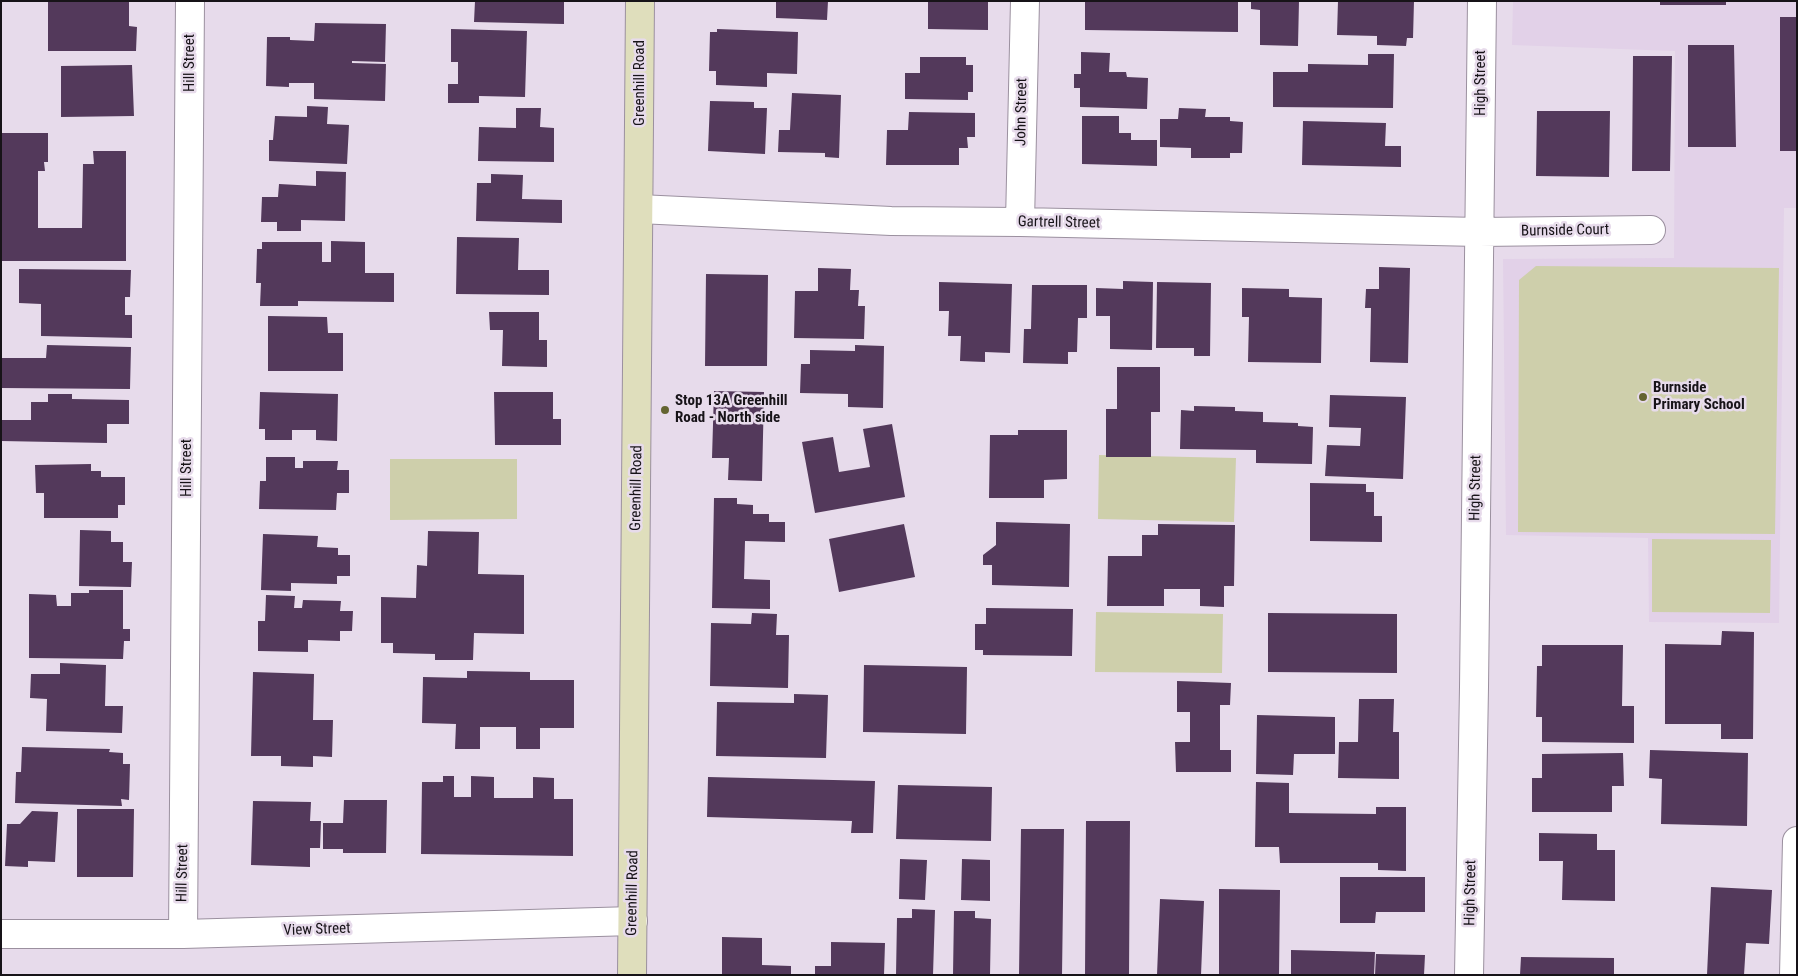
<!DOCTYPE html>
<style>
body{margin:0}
#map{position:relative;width:1798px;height:976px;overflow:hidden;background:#e7dbeb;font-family:"Roboto Condensed",sans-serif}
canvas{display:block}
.frame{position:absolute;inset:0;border:2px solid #171318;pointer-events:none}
</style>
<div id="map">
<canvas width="1798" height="976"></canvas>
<div class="frame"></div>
</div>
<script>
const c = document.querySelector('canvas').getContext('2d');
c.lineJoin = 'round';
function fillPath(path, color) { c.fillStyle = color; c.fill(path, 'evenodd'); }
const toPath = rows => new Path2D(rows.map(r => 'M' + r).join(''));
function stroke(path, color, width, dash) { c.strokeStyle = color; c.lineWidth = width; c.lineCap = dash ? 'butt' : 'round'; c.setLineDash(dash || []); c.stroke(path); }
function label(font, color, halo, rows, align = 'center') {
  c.font = font + ' "Roboto Condensed",sans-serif'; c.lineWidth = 5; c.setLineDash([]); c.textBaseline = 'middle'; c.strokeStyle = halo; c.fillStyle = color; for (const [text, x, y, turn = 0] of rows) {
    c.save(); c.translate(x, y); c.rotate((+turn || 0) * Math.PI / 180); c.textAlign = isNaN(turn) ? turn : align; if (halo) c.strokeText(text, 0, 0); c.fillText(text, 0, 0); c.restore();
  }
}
const built = toPath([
 [1513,1,1797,1,1797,208,1784,208,1779,623,1649,622,1648,538,1506,535,1503,259,1674,258,1675,51,1512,45]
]);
const green = toPath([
 [1536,266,1779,268,1775,534,1518,532,1519,280],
 [1099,455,1236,458,1234,522,1098,519],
 [390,459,517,459,517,519,390,520],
 [1652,539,1771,540,1770,613,1652,612],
 [1096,612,1223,614,1222,673,1095,672]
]);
const building = toPath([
 [48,1,129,1,129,26,137,27,136,51,48,51],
 [475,1,564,1,564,24,474,22],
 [776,1,828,1,827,20,776,18],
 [928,1,988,1,988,30,928,29],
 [1085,1,1238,1,1238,32,1085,30],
 [1251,1,1299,1,1298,46,1260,45,1260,10,1251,9],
 [1338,1,1414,1,1413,38,1407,38,1406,46,1377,45,1377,36,1337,35],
 [1660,1,1726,1,1726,5,1660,5],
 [1780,17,1797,17,1797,151,1780,151],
 [315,23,386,24,385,62,352,61,352,63,386,64,385,101,314,99,314,83,289,83,289,87,266,86,267,37,290,37,290,40,314,41],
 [451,29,527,31,525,97,479,96,479,103,448,103,448,84,458,84,458,62,451,62],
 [717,29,798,32,797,74,767,73,767,87,716,85,716,71,709,71,710,32,717,32],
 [1688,45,1734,45,1736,147,1688,147],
 [1081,52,1110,53,1109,72,1126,72,1127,77,1148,78,1147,109,1080,107,1080,88,1074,88,1074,74,1081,74],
 [1368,54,1394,54,1393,108,1273,107,1273,72,1308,72,1308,64,1368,65],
 [1633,56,1672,56,1670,171,1632,171],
 [920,57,966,57,966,65,973,65,973,92,968,92,968,100,905,99,905,73,920,73],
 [132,65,134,116,61,117,61,66],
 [792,93,841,95,839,158,825,157,825,153,778,152,779,130,790,130],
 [710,101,754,102,754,108,767,108,765,154,708,151],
 [307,106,328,107,327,124,349,125,347,164,269,161,269,140,273,140,275,116,307,117],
 [516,108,541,108,540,127,554,128,554,162,478,161,479,127,516,128],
 [1179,108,1206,109,1205,117,1230,117,1230,121,1243,122,1242,153,1230,153,1230,158,1191,158,1191,148,1160,147,1160,119,1178,119],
 [1537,111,1610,111,1609,177,1536,176],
 [909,112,975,113,975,137,967,137,968,148,959,148,959,165,886,165,887,130,908,130],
 [1082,116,1119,116,1119,133,1131,133,1131,140,1157,140,1157,166,1082,164],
 [1303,121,1386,123,1385,146,1401,146,1401,167,1302,165],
 [1,133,48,133,48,162,44,162,45,171,38,171,38,228,82,228,83,164,94,164,93,151,126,151,126,261,1,261],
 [316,171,346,172,345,221,301,220,301,231,277,231,277,222,261,222,262,197,278,197,279,184,316,186],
 [491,174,523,175,522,199,562,200,562,223,476,221,477,183,491,183],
 [457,237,519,238,518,270,549,270,549,295,456,294],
 [331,241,365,242,365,273,394,273,394,302,298,301,298,306,260,306,261,283,256,283,257,249,262,249,262,242,322,242,322,262,331,262],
 [1379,267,1410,268,1408,363,1370,362,1371,308,1365,308,1366,289,1379,289],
 [818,268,851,269,850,290,859,290,858,306,865,306,864,339,794,338,795,291,818,291],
 [19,269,131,270,130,297,125,297,125,315,132,315,132,338,41,336,41,304,19,303],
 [706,274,768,275,767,366,705,366],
 [1123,281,1153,282,1152,350,1110,349,1110,316,1096,316,1096,288,1123,289],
 [939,282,1012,284,1010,353,985,352,985,362,960,361,961,336,948,336,949,311,939,311],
 [1157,282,1211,283,1210,356,1194,356,1194,348,1156,348],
 [1032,285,1087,285,1087,318,1078,318,1077,352,1068,352,1068,364,1023,363,1024,329,1031,329],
 [1242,288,1289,289,1289,297,1322,298,1321,363,1248,362,1249,317,1242,317],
 [489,312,539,312,539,340,547,340,547,367,502,366,503,330,490,330],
 [268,316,327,317,328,333,343,333,343,371,268,371],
 [47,345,131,347,130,389,1,388,1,358,46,358],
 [855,345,884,346,883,408,848,407,848,394,800,393,801,364,810,364,810,350,855,351],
 [1117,367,1160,367,1160,412,1151,412,1151,457,1106,457,1106,409,1117,409],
 [714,391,764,392,762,481,728,480,729,458,712,458],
 [260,392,338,394,337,441,316,440,316,430,292,430,292,440,265,440,265,429,259,429],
 [494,392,553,392,553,419,561,419,561,445,495,445],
 [48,394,72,394,72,399,129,400,129,424,107,424,107,443,1,441,1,420,31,420,31,402,48,402],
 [1330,395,1406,397,1403,479,1325,476,1327,445,1360,446,1361,428,1329,427],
 [1194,406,1235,407,1235,411,1263,412,1263,422,1298,423,1298,426,1313,427,1312,464,1256,463,1256,450,1180,449,1181,410,1194,411],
 [892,424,905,497,815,513,802,442,833,437,839,472,870,467,863,429],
 [1018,430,1067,430,1067,479,1044,480,1044,498,989,498,990,435,1018,435],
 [266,457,295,457,295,468,303,468,303,461,338,461,337,470,349,470,349,493,337,493,336,510,259,509,260,481,266,481],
 [91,464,91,471,101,471,101,477,125,477,125,505,118,505,118,518,44,518,44,493,36,493,35,465],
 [1310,483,1366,484,1366,492,1374,492,1374,516,1382,516,1382,542,1310,541],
 [714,498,737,498,737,504,753,505,753,514,769,514,769,522,785,522,785,542,745,541,744,579,770,580,770,609,712,608],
 [996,522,1070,524,1069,587,992,585,992,565,983,565,983,555,996,545],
 [904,524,915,577,839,592,829,539],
 [1158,524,1235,525,1234,586,1224,586,1224,607,1200,606,1200,589,1164,589,1164,606,1107,606,1108,556,1142,556,1142,535,1158,535],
 [80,530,111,531,111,542,123,542,123,562,132,562,131,587,79,586],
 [428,531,479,532,478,574,524,575,524,634,474,633,473,660,435,660,435,654,393,653,393,643,381,643,381,597,416,598,417,565,427,566],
 [263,534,318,536,317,547,338,548,338,555,350,555,350,576,337,576,337,584,291,583,291,591,261,590],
 [89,590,123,590,123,629,130,629,130,641,124,641,123,659,29,658,29,594,56,595,57,606,71,606,71,593,89,593],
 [266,595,295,596,294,608,302,608,303,600,341,601,340,611,353,611,352,631,340,631,340,641,308,640,308,652,258,651,258,621,265,621],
 [986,608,1073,609,1072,656,983,655,983,650,975,650,975,624,986,624],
 [752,613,777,614,776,635,789,635,788,688,710,686,711,623,751,624],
 [1268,613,1397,614,1397,673,1268,672],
 [1722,631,1754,632,1753,739,1721,739,1721,724,1665,724,1665,644,1721,645],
 [1542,645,1623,645,1622,706,1634,706,1634,743,1542,742,1542,717,1536,717,1537,666,1542,666],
 [60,663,106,665,105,706,123,706,122,733,46,731,47,699,30,698,31,674,60,674],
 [864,665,967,667,966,734,863,732],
 [467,671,530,672,530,680,574,680,574,728,540,728,540,749,516,749,516,727,480,727,480,749,455,749,456,724,422,723,423,677,467,678],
 [253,672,314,674,313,720,333,720,332,757,313,756,313,767,281,766,281,756,251,756],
 [1177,681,1231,683,1230,705,1220,705,1220,750,1231,750,1231,772,1176,772,1175,742,1190,742,1190,712,1177,712],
 [794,694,828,695,826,758,716,756,717,702,794,703],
 [1359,699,1394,699,1393,732,1399,732,1399,779,1338,778,1339,742,1358,742],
 [1257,715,1335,717,1335,754,1294,754,1293,775,1256,774],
 [22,747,110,749,109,752,123,753,123,764,130,764,129,800,121,799,122,806,15,803,16,772,21,772],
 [1650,750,1748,753,1747,826,1661,824,1662,779,1649,778],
 [1623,753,1624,786,1612,786,1612,812,1532,812,1532,778,1542,778,1542,754],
 [443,776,454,776,454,797,471,797,471,776,494,777,494,798,533,798,533,777,554,778,554,799,573,799,573,856,421,854,422,782,443,782],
 [708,777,875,781,873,833,851,833,852,821,707,817],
 [1256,782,1289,783,1289,813,1376,814,1376,807,1406,807,1406,871,1378,870,1378,863,1280,863,1279,847,1255,847],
 [898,785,992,787,991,841,896,839],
 [344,800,387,800,386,853,343,853,343,849,323,849,323,823,343,823],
 [253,801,311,802,310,821,321,821,320,848,310,848,310,867,251,865],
 [77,809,134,809,133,877,77,877],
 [32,811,58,812,55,862,28,861,28,867,5,866,7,824,20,824],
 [1086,821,1130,821,1129,975,1085,975],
 [1021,829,1064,829,1062,975,1019,975],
 [1539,833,1597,834,1597,850,1615,850,1615,901,1562,900,1563,861,1539,861],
 [900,859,927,860,925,900,899,899],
 [962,859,990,860,990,901,961,900],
 [1340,877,1425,877,1425,912,1376,912,1375,923,1340,923],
 [1711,887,1772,890,1769,944,1746,943,1744,975,1707,975],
 [1219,889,1280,890,1279,975,1219,975],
 [1160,899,1204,901,1201,975,1157,975],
 [912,909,935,910,933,975,896,975,897,918,912,918],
 [954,911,975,911,975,918,991,919,990,975,953,975],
 [722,937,762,938,762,965,791,966,791,975,722,975],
 [831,942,885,943,884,975,815,975,815,966,831,966],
 [1291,950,1375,952,1374,975,1291,975],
 [1376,954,1425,955,1424,975,1375,975],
 [1521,957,1614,958,1614,975,1520,975]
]);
const street = toPath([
 [639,209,891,221,1020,222,1479,232,1651,230],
 [1020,222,1025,1],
 [1,934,183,934,633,921],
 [183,934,190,1],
 [1469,975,1474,687,1482,1],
 [1794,975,1797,841]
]);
const secondary = toPath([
 [632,975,640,1]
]);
const markers = [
 [1643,397,5,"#646431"],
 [665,410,5,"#646431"]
];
const streetNames = [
 ["Hill Street",190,63,-90],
 ["Greenhill Road",640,83,-90],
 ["High Street",1481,83,-90],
 ["John Street",1022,112,-89],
 ["Gartrell Street",1059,223,1],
 ["Burnside Court",1565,231,-1],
 ["Hill Street",187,468,-90],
 ["Greenhill Road",637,488,-89],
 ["High Street",1476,488,-89],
 ["Hill Street",183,873,-89],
 ["Greenhill Road",633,893,-89],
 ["High Street",1471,893,-89],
 ["View Street",317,930,-2]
];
const poiNames = [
 ["Burnside",1653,388],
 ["Primary School",1653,405],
 ["Stop 13A Greenhill",675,401],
 ["Road - North side",675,418]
];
fillPath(built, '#e2d1e8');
fillPath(green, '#cecfab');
fillPath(building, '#53395b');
stroke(street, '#9b909f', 30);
stroke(secondary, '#9b909f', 30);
stroke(street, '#fff', 28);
stroke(secondary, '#dfdebc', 28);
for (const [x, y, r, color] of markers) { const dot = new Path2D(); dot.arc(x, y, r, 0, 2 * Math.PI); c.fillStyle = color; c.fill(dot); stroke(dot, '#e7dbeb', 2); }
label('15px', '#171318', '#e7dbeb', streetNames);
label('bold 15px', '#171318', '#e7dbeb', poiNames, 'left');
</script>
